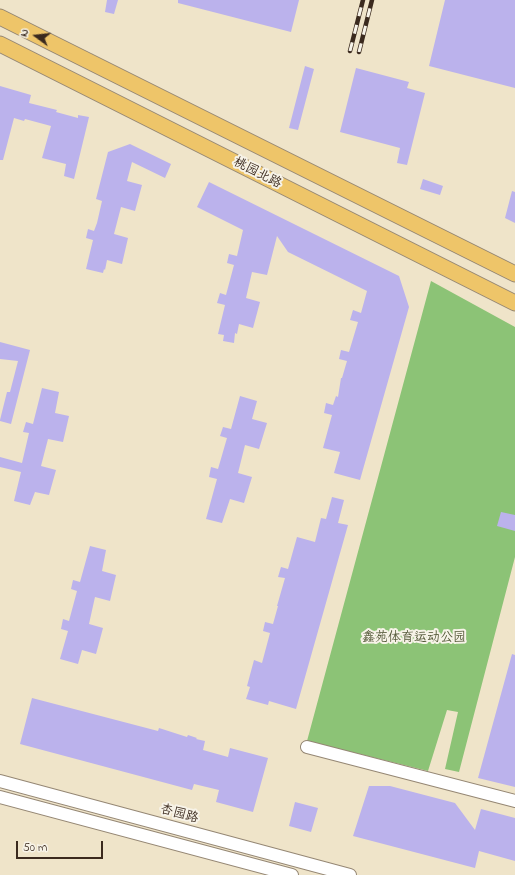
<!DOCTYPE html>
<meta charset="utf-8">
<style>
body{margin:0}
#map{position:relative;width:515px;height:875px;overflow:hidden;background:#efe4c9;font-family:"Indie Flower",sans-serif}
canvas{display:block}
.north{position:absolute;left:16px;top:16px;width:40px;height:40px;-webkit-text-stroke:3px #f7f3e8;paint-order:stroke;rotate:285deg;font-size:11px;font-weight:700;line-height:16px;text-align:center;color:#3b2a1e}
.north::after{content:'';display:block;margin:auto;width:14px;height:18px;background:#3b2a1e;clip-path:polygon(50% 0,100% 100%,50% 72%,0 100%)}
.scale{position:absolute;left:16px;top:841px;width:87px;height:18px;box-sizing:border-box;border:2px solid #3b2a1e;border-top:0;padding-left:5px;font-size:12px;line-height:14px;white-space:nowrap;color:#3b2a1e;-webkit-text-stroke:3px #f7f3e8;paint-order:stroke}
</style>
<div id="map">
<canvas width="515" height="875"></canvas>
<div class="north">N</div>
<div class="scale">50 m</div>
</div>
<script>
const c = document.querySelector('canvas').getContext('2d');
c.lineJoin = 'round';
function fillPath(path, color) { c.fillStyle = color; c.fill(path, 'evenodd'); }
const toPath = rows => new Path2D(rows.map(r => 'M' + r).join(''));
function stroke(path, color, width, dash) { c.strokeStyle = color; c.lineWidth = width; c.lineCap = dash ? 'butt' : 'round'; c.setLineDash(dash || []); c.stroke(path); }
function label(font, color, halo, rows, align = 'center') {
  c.font = font + ' "Indie Flower","LXGW WenKai TC",sans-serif'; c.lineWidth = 4; c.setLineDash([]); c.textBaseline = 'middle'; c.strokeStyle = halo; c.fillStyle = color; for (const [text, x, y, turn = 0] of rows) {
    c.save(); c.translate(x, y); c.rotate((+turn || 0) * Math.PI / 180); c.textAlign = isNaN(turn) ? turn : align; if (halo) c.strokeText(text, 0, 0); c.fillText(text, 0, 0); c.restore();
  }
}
const green = toPath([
 [431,281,515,327,515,557,459,772,445,769,458,712,447,710,428,771,307,741]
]);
const building = toPath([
 [107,0,118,0,114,14,105,12],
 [178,0,299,0,291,32,178,3],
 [445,0,515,0,515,88,429,66],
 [305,66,314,69,298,130,289,128],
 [356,68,409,82,407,88,425,93,407,165,397,163,400,148,340,132],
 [0,86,31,95,29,103,57,110,56,112,78,118,78,115,89,117,74,179,64,176,66,164,42,158,51,126,25,119,24,121,14,118,3,160,0,160],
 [130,144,171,164,165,178,132,162,127,181,142,185,135,211,121,207,114,234,128,238,122,264,107,260,105,270,104,269,103,273,86,269,93,240,86,238,88,229,94,231,97,223,102,201,96,199,108,152],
 [423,179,443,186,440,195,420,189],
 [209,182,399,276,409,307,360,480,334,473,340,452,323,448,332,415,324,413,326,403,333,405,336,396,338,397,341,378,342,378,347,361,339,359,341,350,349,352,358,322,350,320,353,310,361,313,367,291,288,252,277,236,267,275,252,272,246,298,260,302,253,328,239,324,237,334,235,333,234,343,223,341,224,335,218,334,225,305,217,303,220,293,226,295,234,265,227,263,229,254,237,256,243,230,197,207],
 [512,191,515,192,515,223,505,218],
 [0,342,30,350,11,424,0,421,0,420,7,392,10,392,18,361,0,359],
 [42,388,59,392,55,413,69,416,63,442,48,439,41,466,56,470,49,495,35,492,30,505,14,501,21,472,0,467,0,457,22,463,29,433,23,432,26,422,33,424],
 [240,396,257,401,252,419,267,423,259,449,245,445,238,473,252,477,244,503,230,499,222,523,206,519,217,479,209,477,211,467,218,469,227,438,220,436,223,427,231,429],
 [332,497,344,500,338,523,348,525,296,709,269,701,268,705,246,699,250,687,247,686,254,660,262,663,270,633,263,631,265,622,273,624,278,606,277,606,285,578,278,577,281,567,288,569,297,537,315,542,321,518,326,519],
 [501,512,515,515,515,531,497,526],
 [90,546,106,550,102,571,116,575,110,601,95,597,89,624,103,628,96,654,82,650,78,664,60,659,68,631,61,629,63,619,69,621,77,591,71,589,73,580,80,582],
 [512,654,515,655,515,787,478,778],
 [32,698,158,731,159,728,187,737,188,735,197,738,196,739,205,741,203,750,228,757,230,748,268,758,253,812,216,802,219,790,194,784,192,790,20,744],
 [369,786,390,786,455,803,475,830,481,809,515,818,515,861,479,851,475,868,353,836],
 [295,802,318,808,311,832,289,826]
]);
const minor = toPath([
 [307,747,515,801],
 [0,781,350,875],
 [0,797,292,875]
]);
const major = toPath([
 [0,17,515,274],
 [0,44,515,303]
]);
const rail = toPath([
 [350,51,363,0],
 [359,52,372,0]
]);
const streetNames = [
 ["桃园北路",257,174,27],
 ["杏园路",179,815,15]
];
const parkNames = [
 ["鑫苑体育运动公园",414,639]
];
fillPath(green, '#8cc376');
fillPath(building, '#bbb2ec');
stroke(minor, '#958774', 14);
stroke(major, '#958774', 17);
stroke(minor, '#fff', 12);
stroke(major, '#eec569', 15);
stroke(rail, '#3b2a1e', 4.5);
stroke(rail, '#f7f3e8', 3, [9]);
label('13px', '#3b2a1e', '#f7f3e8', streetNames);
label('13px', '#535838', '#f7f3e8', parkNames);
</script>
